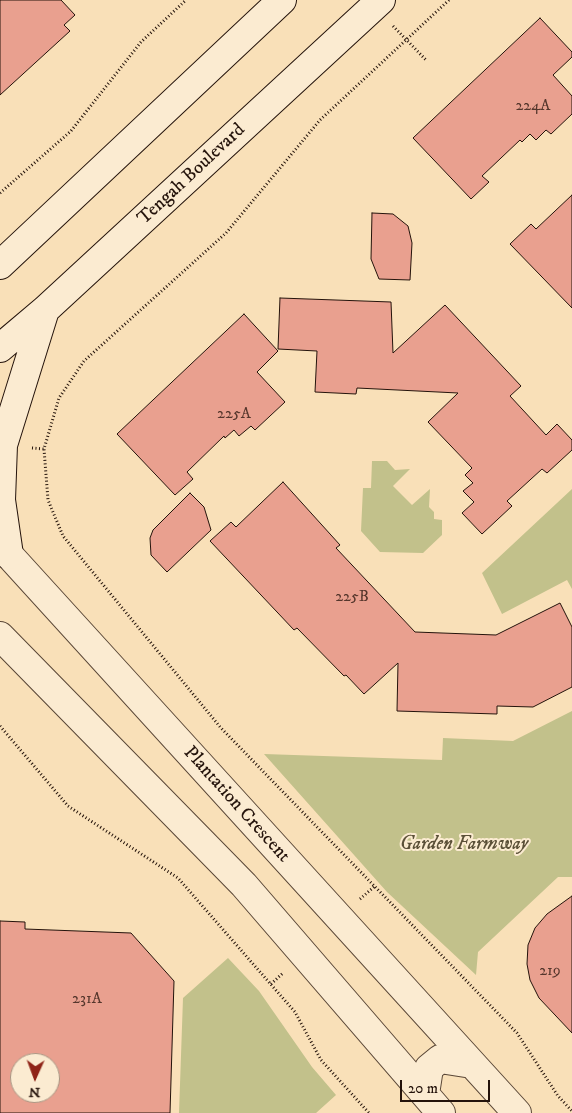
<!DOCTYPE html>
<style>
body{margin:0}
#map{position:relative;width:572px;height:1113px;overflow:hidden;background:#f9e0b8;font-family:"IM FELL DW Pica",serif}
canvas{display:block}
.north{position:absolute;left:10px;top:1053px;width:50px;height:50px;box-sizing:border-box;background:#fbebd1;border:1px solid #a59582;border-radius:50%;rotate:182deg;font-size:14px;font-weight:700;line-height:20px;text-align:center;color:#24130b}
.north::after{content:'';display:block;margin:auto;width:18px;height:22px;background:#8f2418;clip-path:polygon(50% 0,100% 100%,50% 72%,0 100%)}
.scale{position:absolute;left:400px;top:1080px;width:90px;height:22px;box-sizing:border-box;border:2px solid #24130b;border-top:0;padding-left:6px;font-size:15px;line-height:18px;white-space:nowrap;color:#24130b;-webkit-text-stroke:4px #fbebd1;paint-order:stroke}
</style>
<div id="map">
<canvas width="572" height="1113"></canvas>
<div class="north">N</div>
<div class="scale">20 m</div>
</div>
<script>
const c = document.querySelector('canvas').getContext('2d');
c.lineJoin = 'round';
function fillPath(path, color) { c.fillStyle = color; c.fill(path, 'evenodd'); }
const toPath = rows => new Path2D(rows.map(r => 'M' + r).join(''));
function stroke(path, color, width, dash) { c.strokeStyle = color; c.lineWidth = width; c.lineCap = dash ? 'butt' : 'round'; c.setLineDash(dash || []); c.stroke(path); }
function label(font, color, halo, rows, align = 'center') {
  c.font = font + ' "IM FELL DW Pica",serif'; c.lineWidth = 4; c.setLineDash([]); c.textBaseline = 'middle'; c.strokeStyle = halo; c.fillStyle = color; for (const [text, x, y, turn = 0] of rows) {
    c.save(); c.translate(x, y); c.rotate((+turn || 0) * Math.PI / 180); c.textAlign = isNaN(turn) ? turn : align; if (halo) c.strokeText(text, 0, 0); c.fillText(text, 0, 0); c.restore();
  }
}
const green = toPath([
 [372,461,387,461,395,470,410,469,393,486,412,505,430,489,429,507,434,512,434,519,442,520,442,535,423,553,380,552,361,531,363,488,371,488],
 [572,489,572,589,567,580,502,614,482,573],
 [572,711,572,877,558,877,478,952,476,975,387,892,264,754,442,760,443,738,513,741],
 [228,958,259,991,312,1067,336,1095,316,1113,179,1113,183,998]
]);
const building = toPath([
 [0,0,61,0,75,15,64,25,70,31,0,95,0,0],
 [540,18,572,52,572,57,553,75,572,96,572,114,551,134,546,130,536,140,530,134,522,142,520,140,482,176,489,182,471,199,413,138,540,18],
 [572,195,572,308,510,244,531,224,536,229,572,195],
 [372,213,393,214,408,226,412,243,410,280,379,279,371,259,372,213],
 [280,298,391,302,393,353,445,305,521,386,510,396,546,435,557,424,572,440,572,450,547,473,542,469,507,501,512,506,482,534,462,513,474,502,463,491,473,483,465,475,472,468,428,422,458,393,357,388,356,394,315,392,317,351,278,349,280,298],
 [244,314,278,351,257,372,285,402,255,430,251,426,239,436,234,430,225,438,224,436,187,472,193,479,175,495,117,434,244,314],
 [283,482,340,545,336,548,415,632,496,635,560,603,572,627,572,687,533,707,497,706,497,714,397,711,398,663,364,694,346,675,344,676,297,628,294,630,210,541,231,522,236,527,283,482],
 [190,493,204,507,211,530,167,572,151,555,150,538,153,530,190,493],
 [572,896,572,1033,539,998,530,980,527,964,528,945,535,928,547,914,572,896],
 [0,921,25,922,25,929,131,933,174,981,170,1113,0,1113,0,921],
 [20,1063,50,1063,50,1093,20,1093,20,1063]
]);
const path = toPath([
 [449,0,320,120,226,233,84,361,59,398,44,449,48,500,63,536,221,728,517,1033,558,1096,572,1111],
 [393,26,427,61],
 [0,193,71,131,141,42,186,0],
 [32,448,44,449],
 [0,726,68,806,178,878,295,1012,321,1060,369,1113],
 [360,899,375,886],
 [271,984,283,973]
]);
const minor = toPath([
 [0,545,517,1113],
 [0,636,244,885,441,1113],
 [425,1094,429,1068,440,1059,472,1064]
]);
const secondary = toPath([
 [0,265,282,0],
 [0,348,45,310,381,0],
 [9,555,1,500,3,445,45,310]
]);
const numberNames = [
 ["224A",533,107],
 ["225A",234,415],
 ["225B",352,598],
 ["219",550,972],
 ["231A",87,1000]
];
const streetNames = [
 ["Tengah Boulevard",192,175,-43],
 ["Plantation Crescent",236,805,48]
];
const parkNames = [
 ["Garden Farmway",464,845]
];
fillPath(green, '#c2c18b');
fillPath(building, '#e9a08f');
stroke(building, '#24130b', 1);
stroke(minor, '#594636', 30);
stroke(secondary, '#24130b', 30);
stroke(path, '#24130b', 3, [1, 2.5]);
stroke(minor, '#fbebd1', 28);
stroke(secondary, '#fbebd1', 28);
label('16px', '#55362c', null, numberNames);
label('19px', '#24130b', '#fbebd1', streetNames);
label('italic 19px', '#5b5038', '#fbebd1', parkNames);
</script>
